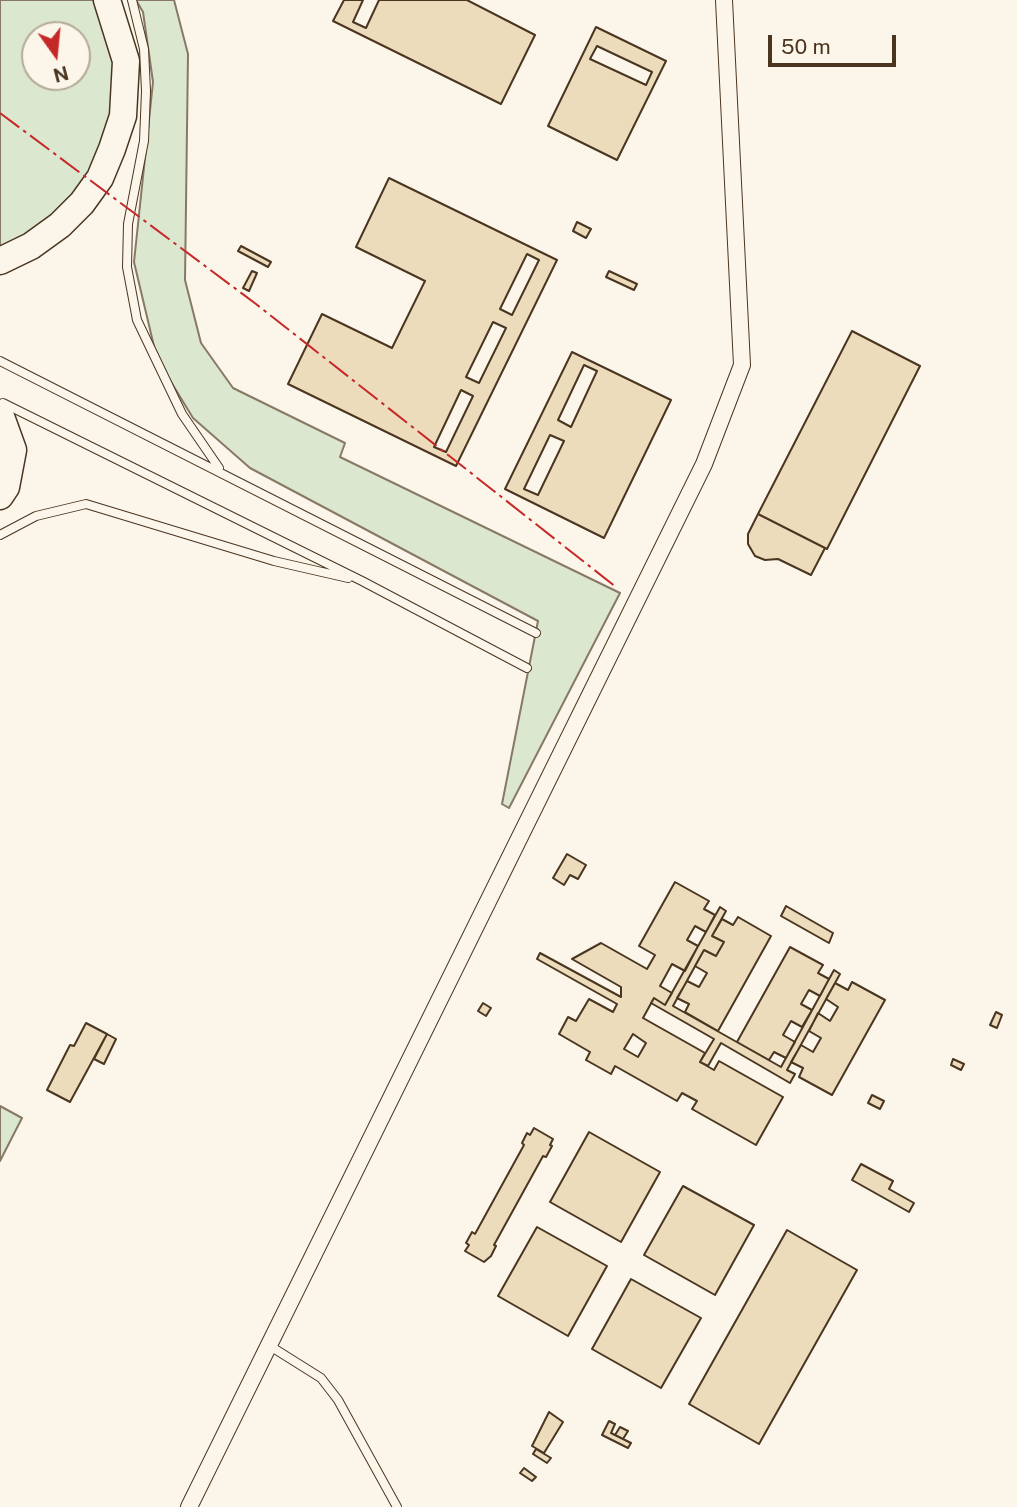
<!DOCTYPE html>
<style>
body{margin:0}
#map{position:relative;width:1017px;height:1507px;overflow:hidden;background:#fbf6e9;font-family:"Public Sans",sans-serif}
canvas{display:block}
.north{position:absolute;left:21px;top:21px;width:70px;height:70px;box-sizing:border-box;background:#fbf6e9;border:2px solid #b4a999;border-radius:50%;rotate:165deg;font-size:19px;font-weight:700;line-height:28px;text-align:center;color:#4a3520}
.north::after{content:'';display:block;margin:auto;width:24px;height:32px;background:#c62828;clip-path:polygon(50% 0,100% 100%,50% 72%,0 100%)}
.scale{position:absolute;left:768px;top:35px;width:128px;height:32px;box-sizing:border-box;border:4px solid #4a3520;border-top:0;padding-left:9px;font-size:21px;line-height:24px;white-space:nowrap;color:#4a3520;-webkit-text-stroke:5px #fbf6e9;paint-order:stroke}
</style>
<div id="map">
<canvas width="1017" height="1507"></canvas>
<div class="north">N</div>
<div class="scale">50 m</div>
</div>
<script>
const c = document.querySelector('canvas').getContext('2d');
c.lineJoin = 'round';
function fillPath(path, color) { c.fillStyle = color; c.fill(path, 'evenodd'); }
const toPath = rows => new Path2D(rows.map(r => 'M' + r).join(''));
function stroke(path, color, width, dash) { c.strokeStyle = color; c.lineWidth = width; c.lineCap = dash ? 'butt' : 'round'; c.setLineDash(dash || []); c.stroke(path); }
const green = toPath([
 [0,0,99,0,106,17,118,93,101,158,64,212,0,254,0,0],
 [35,35,77,35,77,77,35,77,35,35],
 [136,0,174,0,188,54,185,280,201,343,233,388,345,443,340,457,620,593,509,808,502,804,538,621,250,468,193,418,157,359,134,262,153,82,143,12,136,0],
 [0,1106,22,1118,0,1161,0,1106]
]);
const building = toPath([
 [344,0,363,0,353,22,366,28,379,0,467,0,535,35,501,104,333,21,344,0],
 [596,27,666,61,617,160,548,126,596,27],
 [597,46,652,72,646,85,590,59,597,46],
 [389,178,557,260,456,466,288,384,322,314,392,348,425,281,356,247,389,178],
 [527,254,539,260,512,315,500,309,527,254],
 [493,322,506,328,479,383,466,377,493,322],
 [461,390,473,396,446,452,434,447,461,390],
 [577,222,591,229,586,238,573,231,577,222],
 [241,246,271,262,268,267,238,251,241,246],
 [252,271,257,273,249,291,243,288,252,271],
 [609,271,637,284,634,290,606,277,609,271],
 [852,331,920,366,827,549,758,514,852,331],
 [572,352,671,400,604,538,505,489,572,352],
 [584,365,597,371,571,427,558,420,584,365],
 [550,435,564,441,538,495,524,489,550,435],
 [758,514,825,548,811,575,778,559,765,560,755,556,748,544,748,534,758,514],
 [567,854,586,865,578,879,570,875,564,885,553,878,567,854],
 [675,882,709,901,704,909,715,915,706,932,695,926,687,940,698,946,685,971,672,964,660,986,672,993,665,1005,654,998,643,1018,705,1053,700,1062,714,1070,719,1061,783,1097,756,1145,692,1109,697,1101,682,1093,677,1101,615,1066,611,1074,586,1060,590,1052,559,1034,568,1017,576,1021,589,999,613,1012,617,1004,537,959,540,953,621,997,621,987,572,959,601,943,647,969,655,955,639,946,675,882],
 [633,1034,646,1043,638,1057,624,1049,633,1034],
 [786,906,833,933,829,943,781,916,786,906],
 [720,907,726,911,712,936,724,942,716,956,704,950,673,1006,781,1067,834,970,840,974,787,1070,795,1074,790,1083,721,1043,708,1066,700,1062,714,1039,651,1003,654,998,665,1005,720,907],
 [738,917,771,936,718,1031,685,1012,689,1004,677,998,687,981,699,987,707,973,695,966,704,950,716,956,724,942,712,936,722,919,733,925,738,917],
 [790,947,823,965,818,973,829,979,820,996,809,990,801,1004,812,1010,802,1027,791,1021,783,1035,795,1042,786,1058,774,1052,769,1060,737,1042,790,947],
 [852,982,885,1000,832,1095,799,1077,803,1068,791,1062,801,1045,813,1052,821,1038,809,1031,818,1013,830,1021,838,1007,826,999,835,983,848,990,852,982],
 [483,1003,491,1008,486,1016,478,1011,483,1003],
 [996,1012,1002,1015,997,1028,990,1025,996,1012],
 [86,1023,107,1034,70,1102,47,1090,70,1045,74,1046,86,1023],
 [107,1034,116,1039,104,1064,94,1059,107,1034],
 [953,1059,964,1064,961,1070,951,1065,953,1059],
 [872,1095,884,1101,880,1109,868,1103,872,1095],
 [534,1128,553,1139,550,1145,552,1146,546,1157,543,1156,494,1245,496,1246,491,1256,484,1262,465,1251,469,1245,466,1243,472,1232,475,1234,524,1145,522,1143,527,1133,530,1135,534,1128],
 [589,1132,660,1172,621,1242,550,1202,589,1132],
 [861,1164,893,1181,889,1189,914,1203,909,1212,852,1180,861,1164],
 [683,1186,754,1225,715,1295,644,1255,683,1186],
 [537,1227,607,1266,568,1336,498,1296,537,1227],
 [787,1230,857,1270,759,1444,689,1404,787,1230],
 [631,1279,701,1318,661,1388,592,1349,631,1279],
 [549,1412,563,1422,544,1453,532,1446,549,1412],
 [609,1421,615,1424,611,1433,631,1443,628,1448,602,1435,609,1421],
 [620,1427,628,1431,623,1439,615,1435,620,1427],
 [536,1449,551,1458,547,1463,533,1454,536,1449],
 [524,1468,536,1477,532,1481,520,1473,524,1468]
]);
const service = toPath([
 [132,0,144,49,146,91,144,141,128,224,127,267,137,320,182,414,219,468],
 [0,361,536,633],
 [3,403,362,581,527,668],
 [0,535,36,516,86,504,274,561,348,578],
 [270,1346,321,1378,338,1400,397,1507]
]);
const minor = toPath([
 [189,1507,704,464,742,365,724,0]
]);
const trunk = toPath([
 [0,261,31,246,60,225,82,203,100,178,112,149,123,116,126,61,107,0],
 [0,414,13,450,6,487,0,496]
]);
const power = toPath([
 [0,113,256,304,616,587]
]);
fillPath(green, '#dce7d0');
stroke(green, '#887966', 2);
fillPath(building, '#ecdcbc');
stroke(building, '#4a3520', 2);
stroke(service, '#4a3520', 10);
stroke(minor, '#4a3520', 18);
stroke(trunk, '#4a3520', 29);
stroke(service, '#fbf6e9', 8);
stroke(minor, '#fbf6e9', 16);
stroke(trunk, '#fbf6e9', 26);
stroke(power, '#c62828', 2, [24, 5, 3.5, 5]);
</script>
